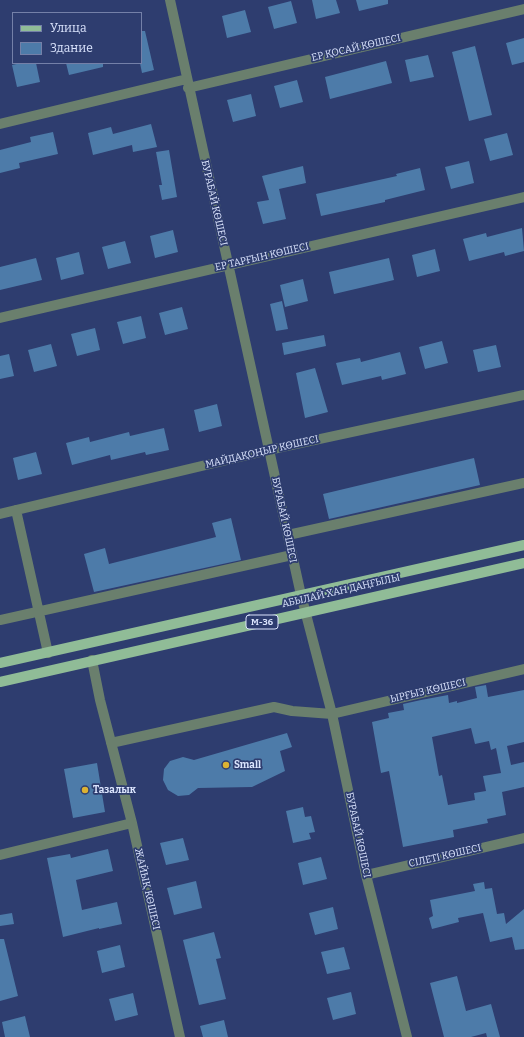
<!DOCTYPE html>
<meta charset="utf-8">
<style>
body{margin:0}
#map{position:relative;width:524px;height:1037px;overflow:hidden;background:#2e3d6f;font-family:Bitter,serif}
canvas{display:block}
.legend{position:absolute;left:12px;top:12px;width:130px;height:52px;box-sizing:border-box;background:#2e3d6f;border:1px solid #7480a8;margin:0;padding:5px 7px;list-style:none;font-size:12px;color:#dce5fe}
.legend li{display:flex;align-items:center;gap:8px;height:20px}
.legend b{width:20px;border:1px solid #7480a8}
</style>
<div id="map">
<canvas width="524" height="1037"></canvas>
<ul class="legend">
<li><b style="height:5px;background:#90bc97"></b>Улица</li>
<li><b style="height:11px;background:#4d7ba9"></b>Здание</li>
</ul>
</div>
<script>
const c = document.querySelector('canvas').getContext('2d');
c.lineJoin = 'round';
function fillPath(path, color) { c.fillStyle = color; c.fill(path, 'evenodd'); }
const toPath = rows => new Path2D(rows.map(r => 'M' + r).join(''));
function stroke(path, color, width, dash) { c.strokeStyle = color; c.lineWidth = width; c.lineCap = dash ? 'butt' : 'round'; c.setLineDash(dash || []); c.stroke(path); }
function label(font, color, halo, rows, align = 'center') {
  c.font = font + ' Bitter,serif'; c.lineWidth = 3.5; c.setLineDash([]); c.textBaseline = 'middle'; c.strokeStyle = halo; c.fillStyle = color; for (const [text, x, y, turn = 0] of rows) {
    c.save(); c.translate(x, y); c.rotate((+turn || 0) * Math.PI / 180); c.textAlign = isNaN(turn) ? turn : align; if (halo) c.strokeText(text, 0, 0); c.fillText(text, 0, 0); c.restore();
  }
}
const building = toPath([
 [312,0,336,0,340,13,316,19],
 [356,0,388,0,388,4,359,11],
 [291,1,297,23,274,29,268,7],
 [245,10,251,32,227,38,222,16],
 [141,31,145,31,154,70,142,73,140,63],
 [524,38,524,62,512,65,506,43],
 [475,46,492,115,469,121,452,52],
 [428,55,434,77,410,82,405,60],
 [386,61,392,83,330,99,325,77],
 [21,63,36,63,40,82,17,87,12,65],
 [66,63,103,63,103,67,69,75],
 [297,80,303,102,280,108,274,86],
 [251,94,256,116,233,122,227,100],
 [151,124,157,147,133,152,132,145,93,155,88,133,111,127,113,134],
 [53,132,58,154,19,163,20,168,0,173,0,150,31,142,30,137],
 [507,133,513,155,490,161,484,139],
 [169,150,177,197,162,200,159,185,162,185,156,152],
 [469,161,474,183,451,189,445,167],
 [303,166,306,183,279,189,286,219,263,224,257,202,269,200,262,176],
 [420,168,425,190,385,200,385,202,321,216,316,194,397,176,396,174],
 [522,228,524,251,505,256,504,252,469,261,463,239,486,233,487,237],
 [173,230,178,252,155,258,150,236],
 [125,241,131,263,108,269,102,247],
 [435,249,440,271,417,277,412,255],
 [79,252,84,274,61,280,56,258],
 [36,258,42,280,0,290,0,267],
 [389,258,394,280,334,294,329,272],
 [303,279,308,301,285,307,280,285],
 [282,301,288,329,276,331,270,304],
 [182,307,188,329,165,335,159,313],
 [141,316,146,338,123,344,117,322],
 [95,328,100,350,77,356,71,334],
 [324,335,326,346,284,355,282,343],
 [442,341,448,363,425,369,419,347],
 [51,344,57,366,34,372,28,350],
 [496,345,501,367,478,372,473,350],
 [400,352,406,374,382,380,381,376,342,385,336,363,360,358,361,362],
 [9,354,14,376,0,379,0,356],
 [315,368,328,412,305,418,296,373],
 [217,404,222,426,199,432,194,410],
 [164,428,169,450,146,455,145,452,111,460,110,455,72,465,66,443,89,437,90,442,129,432,130,436],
 [36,452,42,474,18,480,13,458],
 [474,458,480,485,329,519,323,494],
 [231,518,241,560,94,592,84,554,105,548,109,564,216,537,212,523],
 [486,685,488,697,524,690,524,742,507,746,511,765,524,762,524,787,502,792,506,815,487,819,488,823,453,830,454,837,403,847,389,771,381,773,372,722,389,718,388,713,404,710,403,704,421,700,448,695,449,703,457,701,457,703,477,698,475,687],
 [471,728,475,744,489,741,491,750,496,748,501,773,483,776,486,791,474,793,475,800,448,805,442,775,439,776,432,737],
 [287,733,292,747,280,751,285,771,252,787,198,788,189,795,178,796,168,790,163,780,164,769,170,761,183,757,194,760],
 [97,763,105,812,73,818,64,769],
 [303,807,305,817,311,816,315,832,309,833,311,839,293,843,286,811],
 [183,838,189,860,166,865,160,843],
 [108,849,113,871,76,880,82,910,117,902,122,924,99,929,99,928,63,937,47,858,70,854,71,858],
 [321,857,327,879,303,885,298,863],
 [196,881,202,908,174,915,167,888],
 [484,882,485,889,492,888,497,914,504,913,506,924,524,909,524,949,515,950,512,937,490,942,483,913,458,918,459,922,432,929,429,918,433,916,430,900,475,891,473,884],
 [333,907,338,929,315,935,309,913],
 [12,913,14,924,0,926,0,915],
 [214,932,221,958,216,959,226,999,199,1005,183,940],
 [0,939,4,939,18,996,0,1001],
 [120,945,125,967,102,973,97,951],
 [344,947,350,969,327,974,321,952],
 [457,976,466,1011,491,1004,500,1037,487,1037,486,1033,471,1037,444,1037,430,983],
 [351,992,356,1014,333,1020,327,998],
 [133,993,138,1015,115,1021,109,999],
 [25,1016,30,1037,5,1037,2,1022],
 [224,1020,228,1037,203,1037,200,1026]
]);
const minor = toPath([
 [170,0,301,595,332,714,366,875,407,1037],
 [188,88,524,9],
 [0,124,187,79],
 [0,318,524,197],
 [16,510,48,653],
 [0,514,269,450,524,395],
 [288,535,524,483],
 [0,620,292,555],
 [92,660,100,700,132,823,180,1037],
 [111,743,274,707,292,711,332,714,524,669],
 [0,855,132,823],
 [366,875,524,838]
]);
const major = toPath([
 [0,663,524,545],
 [0,682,524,563]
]);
const markers = [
 [226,765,4,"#dcb233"],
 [85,790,4,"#dcb233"]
];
const shields = [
 [262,622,32]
];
const shieldNames = [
 ["M-36",262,622]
];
const streetNames = [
 ["ЕР ҚОСАЙ КӨШЕСІ",356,48,-13],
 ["БУРАБАЙ КӨШЕСІ",214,203,77],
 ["ЕР ТАРҒЫН КӨШЕСІ",262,257,-13],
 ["МАЙДАҚОҢЫР КӨШЕСІ",262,452,-13],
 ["БУРАБАЙ КӨШЕСІ",284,520,78],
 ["АБЫЛАЙ ХАН ДАҢҒЫЛЫ",341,591,-13],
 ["ЫРҒЫЗ КӨШЕСІ",428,691,-13],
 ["БУРАБАЙ КӨШЕСІ",358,835,78],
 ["СІЛЕТІ КӨШЕСІ",445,856,-13],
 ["ЖАЙЫҚ КӨШЕСІ",147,889,77]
];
const poiNames = [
 ["Small",234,765],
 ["Тазалык",93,790]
];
fillPath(building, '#4d7ba9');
stroke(minor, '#6a7f6d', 10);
stroke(major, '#90bc97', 10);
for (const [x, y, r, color] of markers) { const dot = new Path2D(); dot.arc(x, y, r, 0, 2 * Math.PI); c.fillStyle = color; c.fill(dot); stroke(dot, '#2e3d6f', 1.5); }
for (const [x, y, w] of shields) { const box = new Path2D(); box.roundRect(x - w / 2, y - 7, w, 14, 3); c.fillStyle = '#2e3d6f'; c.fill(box); stroke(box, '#dce5fe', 1); }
label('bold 9px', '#dce5fe', null, shieldNames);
label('10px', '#dce5fe', '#2e3d6f', streetNames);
label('bold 10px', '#dce5fe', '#2e3d6f', poiNames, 'left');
</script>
